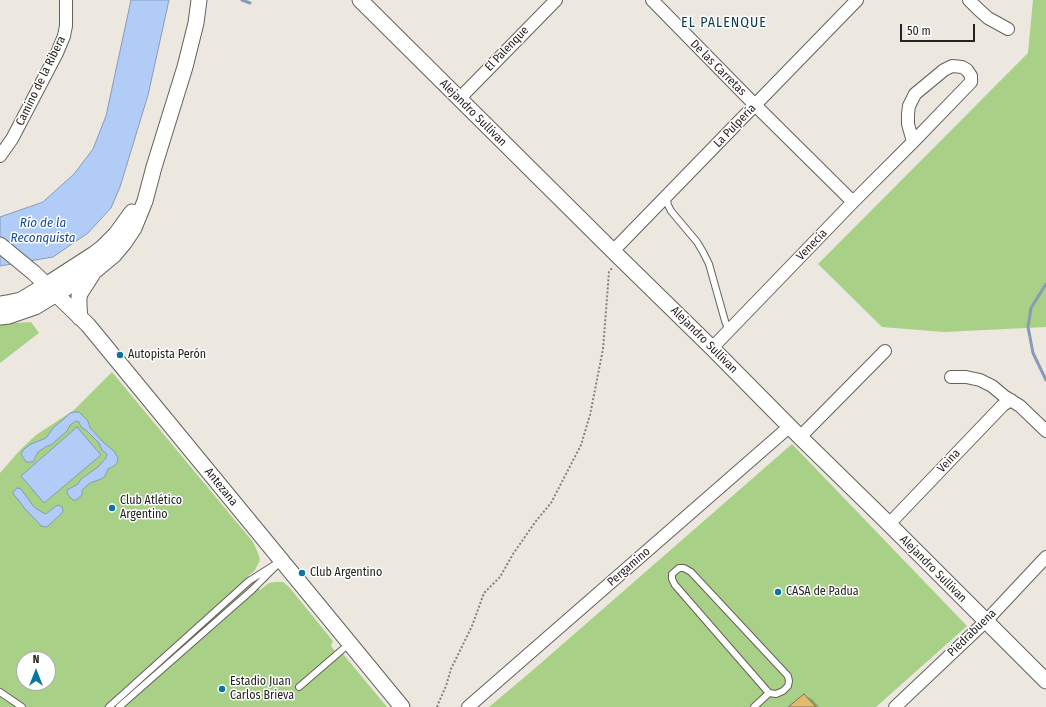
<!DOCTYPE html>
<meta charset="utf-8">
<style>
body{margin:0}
#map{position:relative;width:1046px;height:707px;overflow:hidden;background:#ece8e0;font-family:"Fira Sans Condensed",sans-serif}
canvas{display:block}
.north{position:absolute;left:16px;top:651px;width:40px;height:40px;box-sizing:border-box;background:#fff;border:1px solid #a8a7a7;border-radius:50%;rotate:0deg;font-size:11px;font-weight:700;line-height:16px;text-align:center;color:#262422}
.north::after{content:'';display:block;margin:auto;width:14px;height:18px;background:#0a75a0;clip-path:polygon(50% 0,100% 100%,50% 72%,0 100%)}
.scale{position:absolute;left:900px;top:24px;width:75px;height:18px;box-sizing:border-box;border:2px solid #262422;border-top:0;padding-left:5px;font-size:12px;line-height:14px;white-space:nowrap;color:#262422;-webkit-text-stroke:3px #fff;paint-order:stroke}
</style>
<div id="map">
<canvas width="1046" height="707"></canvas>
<div class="north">N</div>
<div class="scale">50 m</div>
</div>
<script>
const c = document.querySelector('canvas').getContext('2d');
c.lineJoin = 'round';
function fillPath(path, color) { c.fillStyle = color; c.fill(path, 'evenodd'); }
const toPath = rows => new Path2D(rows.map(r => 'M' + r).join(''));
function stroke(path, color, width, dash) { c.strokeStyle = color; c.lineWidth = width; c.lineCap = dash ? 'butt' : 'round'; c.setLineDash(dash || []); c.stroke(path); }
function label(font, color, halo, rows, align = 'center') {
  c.font = font + ' "Fira Sans Condensed",sans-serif'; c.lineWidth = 3; c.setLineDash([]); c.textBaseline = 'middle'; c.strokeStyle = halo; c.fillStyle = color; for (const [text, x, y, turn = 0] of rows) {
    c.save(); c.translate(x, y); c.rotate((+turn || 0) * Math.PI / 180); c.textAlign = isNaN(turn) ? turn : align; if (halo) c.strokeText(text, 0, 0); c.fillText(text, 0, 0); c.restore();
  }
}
const green = toPath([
 [1033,0,1046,0,1046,327,944,332,882,327,818,264,1028,53],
 [31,322,39,333,0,363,0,324],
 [112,372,253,542,258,553,260,560,255,570,248,576,260,590,269,583,275,582,283,582,289,587,333,641,331,646,337,654,343,654,387,707,0,707,0,473,19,451,36,435,74,410],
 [24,659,48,659,48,683,24,683],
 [792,444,967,626,876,707,489,707,533,670]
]);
const water = toPath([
 [131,0,169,0,148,95,120,187,111,208,88,233,53,257,0,266,0,217,43,202,74,174,93,149,106,116,131,0],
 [76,412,79,412,88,421,90,428,104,443,114,451,118,458,117,463,114,466,108,469,105,476,101,479,90,483,82,490,82,495,76,500,73,500,69,496,67,493,67,490,78,484,81,479,98,467,106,458,107,455,106,453,102,450,99,443,87,431,81,427,79,422,76,421,70,425,67,431,51,445,47,446,38,452,33,462,26,462,21,454,24,449,31,444,46,438,54,427,65,418,70,413,76,412],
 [77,427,101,455,44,503,21,476,77,427],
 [17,488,21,489,34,507,43,513,46,514,56,506,59,505,62,507,63,511,61,514,47,527,41,526,36,520,25,509,20,502,14,495,13,492,17,488]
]);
const shadow = toPath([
 [804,695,813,700,819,707,792,707]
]);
const stream = toPath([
 [242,0,250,3],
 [1046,284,1031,308,1028,327,1033,353,1046,380]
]);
const building = toPath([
 [804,694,816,707,788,707,804,694]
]);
const path = toPath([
 [437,707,438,704,446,686,451,669,472,626,484,593,500,577,513,554,536,521,551,503,581,445,590,415,603,349,609,272,612,268]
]);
const service = toPath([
 [666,196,668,205,671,211,697,242,703,252,709,264,725,321,729,331],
 [299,687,350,643],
 [0,692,22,707],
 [109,707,249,581,282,560,252,590,119,707],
 [754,707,769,693,776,694,783,691,788,686,789,681,788,676,691,572,684,568,679,568,672,574,672,579,675,585,769,693]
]);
const minor = toPath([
 [652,0,755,105,853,202],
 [969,0,978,9,988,18,1008,29],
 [459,99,556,0],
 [0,156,12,139,57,53,64,36,66,26,66,0],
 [613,251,857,0],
 [712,348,853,202,913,142,971,82,971,76,967,70,962,67,952,66,944,70,915,94,909,106,908,114,908,124,913,142],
 [951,377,966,377,980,380,992,386,1004,396,1020,406,1046,431],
 [800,437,885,351],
 [889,524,1003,405,1011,400],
 [468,707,789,427],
 [895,707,986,621,1046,557]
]);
const tertiary = toPath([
 [360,0,619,257,712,348,800,437,889,524,1046,681],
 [0,245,34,273,88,325,402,707],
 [0,304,7,303,21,300,46,285,94,254,102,248,116,234,132,212],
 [0,317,9,316,35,307,96,270,114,255,124,243,134,228,145,201,154,167,185,67,196,23,199,0],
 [80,318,79,307,79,296,81,292,92,275]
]);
const markers = [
 [120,355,4,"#0a75a0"],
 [112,508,4,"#0a75a0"],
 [302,573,4,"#0a75a0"],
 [778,592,4,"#0a75a0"],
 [222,689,4,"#0a75a0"]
];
const streetNames = [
 ["El Palenque",507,49,-46],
 ["De las Carretas",718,68,45],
 ["Camino de la Ribera",41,81,-64],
 ["Alejandro Sullivan",473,113,45],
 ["La Pulpería",735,126,-46],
 ["Venecia",812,245,-46],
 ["Alejandro Sullivan",704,340,45],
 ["Veina",949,461,-47],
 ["Antezana",221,487,51],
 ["Pergamino",629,567,-41],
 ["Alejandro Sullivan",933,569,45],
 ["Piedrabuena",972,633,-44]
];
const poiNames = [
 ["Autopista Perón",128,355],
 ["Club Atlético",120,501],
 ["Argentino",120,515],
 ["Club Argentino",310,573],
 ["CASA de Padua",786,592],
 ["Estadio Juan",230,682],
 ["Carlos Brieva",230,696]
];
const waterNames = [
 ["Río de la",43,223],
 ["Reconquista",43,238]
];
const quarterNames = [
 ["EL PALENQUE",724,23]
];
fillPath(green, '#a9d087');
fillPath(water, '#b1cdf7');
stroke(water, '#879ab7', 1);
fillPath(shadow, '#0003');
stroke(stream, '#879ab7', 3);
fillPath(building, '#e4ba69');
stroke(building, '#78746e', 1);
stroke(service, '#65615b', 8);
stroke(minor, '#65615b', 14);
stroke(tertiary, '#65615b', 17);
stroke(path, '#84817d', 2, [2, 2]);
stroke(service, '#fff', 6);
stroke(minor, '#fff', 12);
stroke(tertiary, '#fff', 15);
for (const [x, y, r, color] of markers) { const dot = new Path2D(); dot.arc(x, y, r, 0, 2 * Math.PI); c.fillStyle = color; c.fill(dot); stroke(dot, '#fff', 1.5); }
label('12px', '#262422', '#fff', streetNames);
label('12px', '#262422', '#fff', poiNames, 'left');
label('italic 13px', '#104b98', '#fff', waterNames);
c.letterSpacing = '1px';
label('14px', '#103c52', '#fff', quarterNames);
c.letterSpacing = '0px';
</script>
